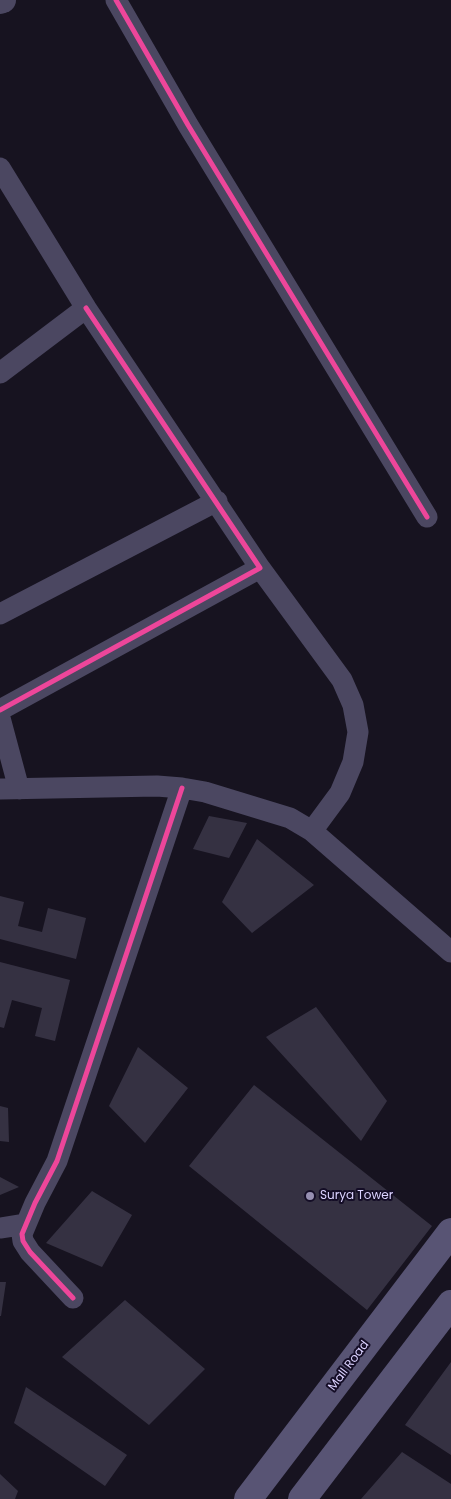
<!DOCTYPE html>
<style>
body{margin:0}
canvas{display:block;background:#171320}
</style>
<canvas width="451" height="1499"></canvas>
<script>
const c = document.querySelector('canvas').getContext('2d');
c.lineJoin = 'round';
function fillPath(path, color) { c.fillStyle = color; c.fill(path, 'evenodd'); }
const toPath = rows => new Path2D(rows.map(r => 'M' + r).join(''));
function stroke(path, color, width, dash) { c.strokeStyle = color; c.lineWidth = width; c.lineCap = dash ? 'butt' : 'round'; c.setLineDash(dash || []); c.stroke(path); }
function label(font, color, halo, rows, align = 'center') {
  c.font = font + ' Poppins,sans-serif'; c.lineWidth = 4; c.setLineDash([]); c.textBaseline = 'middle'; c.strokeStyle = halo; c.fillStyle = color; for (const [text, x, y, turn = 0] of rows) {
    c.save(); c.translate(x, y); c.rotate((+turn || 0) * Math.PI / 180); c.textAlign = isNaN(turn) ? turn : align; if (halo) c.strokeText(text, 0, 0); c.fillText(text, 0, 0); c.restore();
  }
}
const building = toPath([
 [209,816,247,823,229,858,193,849],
 [257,839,314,885,252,933,222,902],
 [0,896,24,902,18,926,42,932,48,908,86,918,76,959,0,939],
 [0,962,70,980,55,1041,35,1036,42,1008,12,1000,4,1028,0,1027],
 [316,1007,387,1101,361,1141,266,1037],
 [138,1047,188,1088,145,1143,109,1106],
 [254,1085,432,1226,367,1310,189,1166],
 [0,1106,8,1108,9,1142,0,1141],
 [0,1177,19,1187,0,1195],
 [92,1191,132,1215,102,1267,46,1243],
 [0,1282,6,1282,1,1316,0,1316],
 [125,1300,205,1369,149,1425,62,1357],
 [451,1362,451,1455,405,1425],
 [26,1387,127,1455,105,1486,14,1423],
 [402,1452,451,1484,451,1499,361,1499],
 [0,1474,18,1491,15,1499,0,1499]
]);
const minor = toPath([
 [116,0,188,125,427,517],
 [0,168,86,308,0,373],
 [260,568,342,680,353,705,358,732,353,762,340,793,312,831],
 [0,614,217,501],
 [0,710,260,568,86,308],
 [0,718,19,789],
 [0,789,157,786,182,788,205,792,290,818,312,831,451,952],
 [0,1228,26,1224],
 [73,1298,30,1252,23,1241,22,1234,35,1203,57,1161,182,788]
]);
const tertiary = toPath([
 [0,1,3,0]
]);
const secondary = toPath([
 [248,1499,451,1232],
 [302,1499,451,1304]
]);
const cycleway = toPath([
 [116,0,188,125,427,517],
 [0,710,260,568,86,308],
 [73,1298,30,1252,23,1241,22,1234,35,1203,57,1161,182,788]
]);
const markers = [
 [310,1196,5,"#968fb1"]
];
const poiNames = [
 ["Surya Tower",320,1196]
];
const streetNames = [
 ["Mall Road",349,1366,-53]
];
fillPath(building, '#353142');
stroke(minor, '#4b4761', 21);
stroke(tertiary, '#4b4761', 26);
stroke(secondary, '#585474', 28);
stroke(cycleway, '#ed469a', 5);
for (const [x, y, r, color] of markers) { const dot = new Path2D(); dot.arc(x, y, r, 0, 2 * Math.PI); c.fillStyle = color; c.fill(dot); stroke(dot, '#140d26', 2); }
label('12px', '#dbd2ff', '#140d26', poiNames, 'left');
label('12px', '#dbd2ff', '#140d26', streetNames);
</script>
